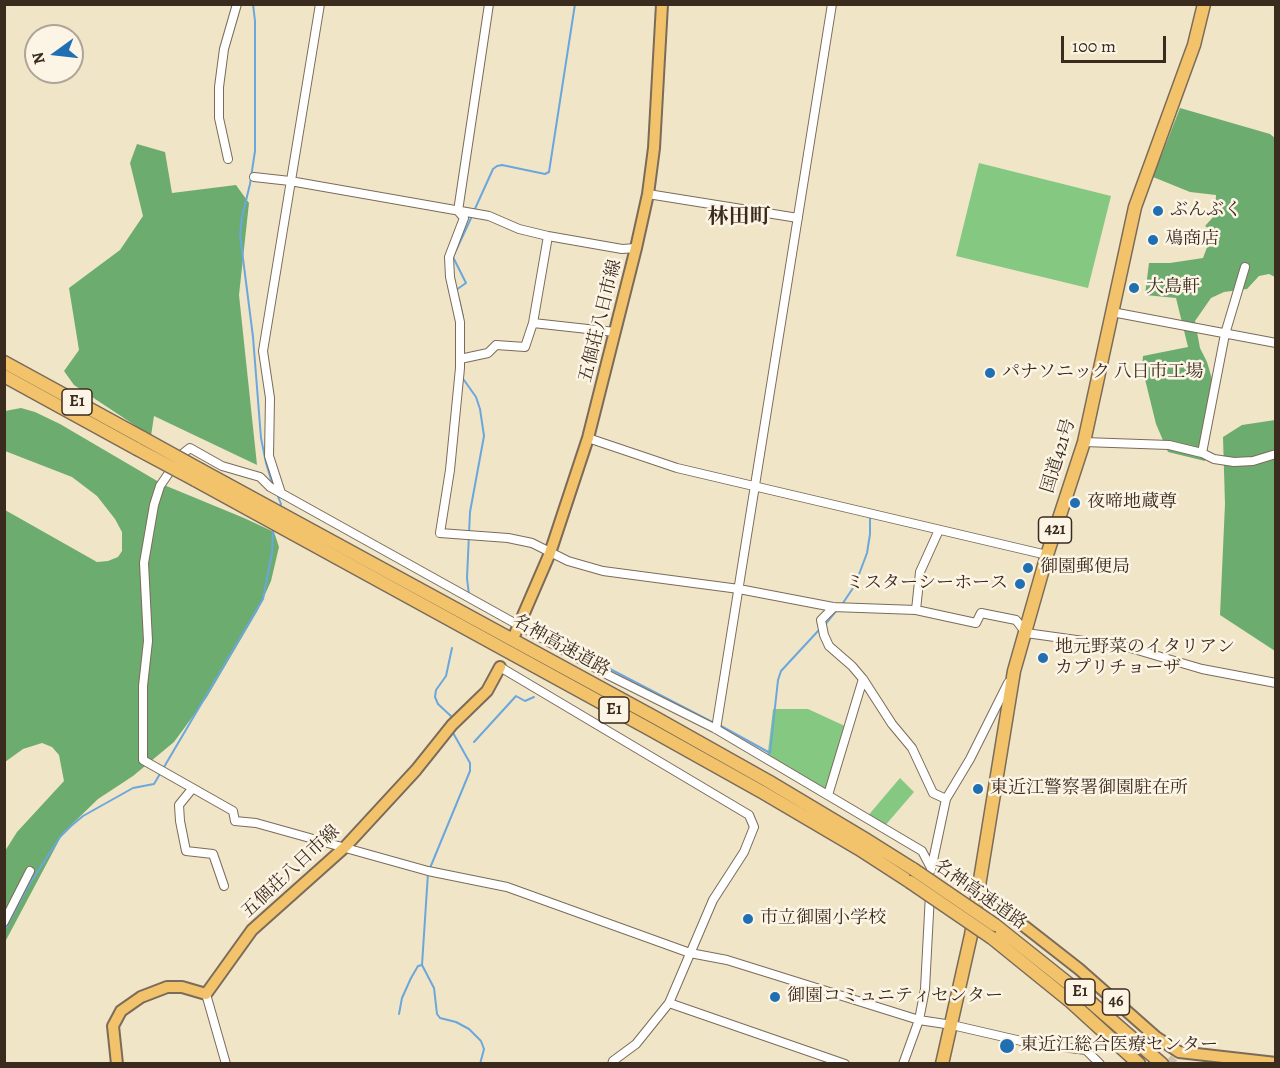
<!DOCTYPE html>
<meta charset="utf-8">
<style>
body{margin:0}
#map{position:relative;width:1280px;height:1068px;overflow:hidden;background:#f1e5c8;font-family:Alegreya,serif}
canvas{display:block}
.frame{position:absolute;inset:0;border:6px solid #3b2a1e;pointer-events:none}
.north{position:absolute;left:24px;top:24px;width:60px;height:60px;box-sizing:border-box;background:#fcf5e5;border:2px solid #afa495;border-radius:50%;rotate:255deg;font-size:16px;font-weight:700;line-height:24px;text-align:center;color:#3b2a1e}
.north::after{content:'';display:block;margin:auto;width:21px;height:27px;background:#1f6fb2;clip-path:polygon(50% 0,100% 100%,50% 72%,0 100%)}
.scale{position:absolute;left:1061px;top:36px;width:105px;height:27px;box-sizing:border-box;border:3px solid #3b2a1e;border-top:0;padding-left:8px;font-size:18px;line-height:21px;white-space:nowrap;color:#3b2a1e;-webkit-text-stroke:4px #fcf5e5;paint-order:stroke}
</style>
<div id="map">
<canvas width="1280" height="1068"></canvas>
<div class="frame"></div>
<div class="north">N</div>
<div class="scale">100 m</div>
</div>
<script>
const c = document.querySelector('canvas').getContext('2d');
c.lineJoin = 'round';
function fillPath(path, color) { c.fillStyle = color; c.fill(path, 'evenodd'); }
const toPath = rows => new Path2D(rows.map(r => 'M' + r).join(''));
function stroke(path, color, width, dash) { c.strokeStyle = color; c.lineWidth = width; c.lineCap = dash ? 'butt' : 'round'; c.setLineDash(dash || []); c.stroke(path); }
function label(font, color, halo, rows, align = 'center') {
  c.font = font + ' Alegreya,"Noto Serif JP",serif'; c.lineWidth = 5; c.setLineDash([]); c.textBaseline = 'middle'; c.strokeStyle = halo; c.fillStyle = color; for (const [text, x, y, turn = 0] of rows) {
    c.save(); c.translate(x, y); c.rotate((+turn || 0) * Math.PI / 180); c.textAlign = isNaN(turn) ? turn : align; if (halo) c.strokeText(text, 0, 0); c.fillText(text, 0, 0); c.restore();
  }
}
const green = toPath([
 [979,163,1111,196,1088,288,956,256],
 [773,709,808,709,847,727,828,795,767,760],
 [900,778,914,792,883,828,866,818]
]);
const forest = toPath([
 [1180,108,1270,134,1276,139,1275,277,1269,274,1259,276,1247,289,1224,292,1211,298,1195,321,1200,348,1207,362,1217,396,1205,461,1168,452,1156,424,1142,367,1143,356,1188,347,1176,298,1145,295,1149,263,1170,263,1203,258,1213,231,1205,226,1215,215,1216,195,1190,192,1153,177],
 [137,144,165,152,172,193,236,185,249,203,239,295,257,465,154,416,151,436,74,385,64,371,79,350,69,288,120,250,143,216,130,163],
 [21,408,35,412,60,424,164,485,244,518,274,532,279,547,271,581,258,610,207,697,174,742,133,776,98,799,63,833,5,942,5,851,17,832,64,781,59,755,52,747,42,743,23,749,5,762,5,510,97,562,108,561,118,557,122,551,122,532,115,519,97,496,72,477,5,451,5,411],
 [1275,420,1275,651,1220,615,1225,504,1223,437,1242,425]
]);
const stream = toPath([
 [253,4,255,21,255,151,250,184,242,217,240,235,253,337,261,438,266,463,273,486],
 [474,211,493,169,497,166,502,165,545,174,549,172,575,4],
 [456,290,466,283,453,257,472,216],
 [459,299,463,317],
 [464,380,476,397,480,409,484,436,470,512,467,578,469,595],
 [277,494,281,504,280,508],
 [843,603,855,585,867,553,870,534,870,517],
 [825,625,837,610],
 [452,648,446,676,436,690,435,697,438,704,453,718],
 [583,655,714,723],
 [721,726,770,753,778,680,781,671,818,631],
 [474,742,516,696,525,701,534,697],
 [430,868,470,771,470,763,452,731],
 [428,873,422,965,434,988,437,1014,440,1018,456,1022,469,1029,481,1041,484,1049,480,1064],
 [4,932,27,888,60,837,71,826,83,816,133,788,154,784,263,599,272,553,273,527],
 [399,1014,402,998,411,978,418,966,422,965]
]);
const minorTunnel = toPath([
 [1169,1064,1179,1052]
]);
const minor = toPath([
 [489,4,458,211,464,218,449,257,450,277,460,322,460,368,450,470,440,533,508,538,532,543,568,561,603,571,739,589,833,607,916,610,976,623,981,613,1016,620,1026,633,1127,647,1202,669,1276,683],
 [228,159,219,118,219,87,224,49,237,4],
 [254,177,290,181,489,216,519,229,548,236,622,249,636,248],
 [648,194,798,218],
 [1112,312,1276,343],
 [533,323,615,332],
 [460,359,488,353,496,345,525,347,533,323,548,236],
 [588,438,677,468,1047,555],
 [1084,442,1169,445,1202,453,1214,459,1234,462,1253,461,1276,454],
 [1202,453,1225,334,1245,267],
 [281,493,269,456,270,398,263,351,320,4],
 [834,607,821,620,824,635,829,646,852,666,863,679,892,724,912,748,933,793,946,799],
 [916,610,920,572,939,530],
 [500,667,749,815,754,827,744,852,713,900,669,1003,845,1064],
 [716,729,832,4],
 [192,789,179,805,180,821,186,851,213,854,224,886],
 [828,795,863,679],
 [931,868,922,851,716,729,608,675,270,487,260,477,222,466,190,448,181,455,160,486,154,505,144,563,148,641,143,686,143,760,233,811,235,821,256,823,428,871,507,887,690,953,727,960,919,1020,952,1025,1030,1043,1086,1050,1100,1064],
 [931,870,946,799,970,759,1008,683],
 [4,922,30,871],
 [206,994,226,1064],
 [612,1064,613,1061,636,1044,669,1003],
 [903,1064,919,1020,925,989,930,894]
]);
const major = toPath([
 [515,634,550,553,588,438,636,248,648,194,654,148,662,4],
 [978,890,1079,969,1156,1037,1179,1052,1276,1063],
 [117,1064,113,1026,121,1011,141,997,167,987,182,987,206,994,252,930,345,847,416,770,452,725,487,691,500,667]
]);
const highway = toPath([
 [4,362,143,438],
 [4,376,137,449],
 [201,470,656,718,768,781,865,839,913,869],
 [195,480,651,730,762,792,859,849,910,882],
 [995,925,1079,992,1162,1064],
 [992,938,1071,1002,1139,1064],
 [942,1064,971,935,1014,671,1047,555,1084,442,1135,207,1194,45,1204,4]
]);
const highwayBridge = toPath([
 [143,438,201,470],
 [137,449,195,480],
 [913,869,995,925],
 [910,882,992,938]
]);
const markers = [
 [1158,211,6,"#1f6fb2"],
 [1153,240,6,"#1f6fb2"],
 [1134,288,6,"#1f6fb2"],
 [990,373,6,"#1f6fb2"],
 [1075,503,6,"#1f6fb2"],
 [1028,568,6,"#1f6fb2"],
 [1020,584,6,"#1f6fb2"],
 [1043,658,6,"#1f6fb2"],
 [978,789,6,"#1f6fb2"],
 [748,919,6,"#1f6fb2"],
 [775,997,6,"#1f6fb2"],
 [1007,1046,8,"#1f6fb2"]
];
const shields = [
 [77,402,30],
 [1055,530,33],
 [614,710,30],
 [1080,992,30],
 [1116,1002,27]
];
const shieldNames = [
 ["E1",77,402],
 ["421",1055,530],
 ["E1",614,710],
 ["E1",1080,992],
 ["46",1116,1002]
];
const poiNames = [
 ["ぶんぶく",1170,211],
 ["鳰商店",1165,240],
 ["大島軒",1146,288],
 ["パナソニック 八日市工場",1002,373],
 ["夜啼地蔵尊",1087,503],
 ["御園郵便局",1040,568],
 ["ミスターシーホース",1008,584,"right"],
 ["地元野菜のイタリアン",1055,648],
 ["カプリチョーザ",1055,669],
 ["東近江警察署御園駐在所",990,789],
 ["市立御園小学校",760,919],
 ["御園コミュニティセンター",787,997],
 ["東近江総合医療センター",1020,1046]
];
const streetNames = [
 ["五個荘八日市線",601,321,-76],
 ["国道421号",1059,456,-73],
 ["名神高速道路",561,646,29],
 ["五個荘八日市線",291,872,-43],
 ["名神高速道路",980,895,35]
];
const quarterNames = [
 ["林田町",739,218]
];
fillPath(green, '#85c881');
fillPath(forest, '#6cac6f');
stroke(stream, '#6aa7dc', 2);
stroke(minorTunnel, '#cdc0a6', 8, [8, 4]);
stroke(minor, '#7b6b5a', 10);
stroke(major, '#7b6b5a', 14);
stroke(highway, '#7b6b5a', 15);
stroke(minor, '#fff', 8);
stroke(major, '#f2c36a', 10);
stroke(highway, '#f2c36a', 12);
stroke(highwayBridge, '#7b6b5a', 15, []);
stroke(highwayBridge, '#f2c36a', 12);
for (const [x, y, r, color] of markers) { const dot = new Path2D(); dot.arc(x, y, r, 0, 2 * Math.PI); c.fillStyle = color; c.fill(dot); stroke(dot, '#fcf5e5', 2); }
for (const [x, y, w] of shields) { const box = new Path2D(); box.roundRect(x - w / 2, y - 13, w, 26, 4.5); c.fillStyle = '#fcf5e5'; c.fill(box); stroke(box, '#3b2a1e', 1.5); }
label('bold 16px', '#3b2a1e', null, shieldNames);
label('18px', '#3b2a1e', '#fcf5e5', poiNames, 'left');
label('18px', '#3b2a1e', '#fcf5e5', streetNames);
label('bold 21px', '#3b2a1e', '#fcf5e5', quarterNames);
</script>
